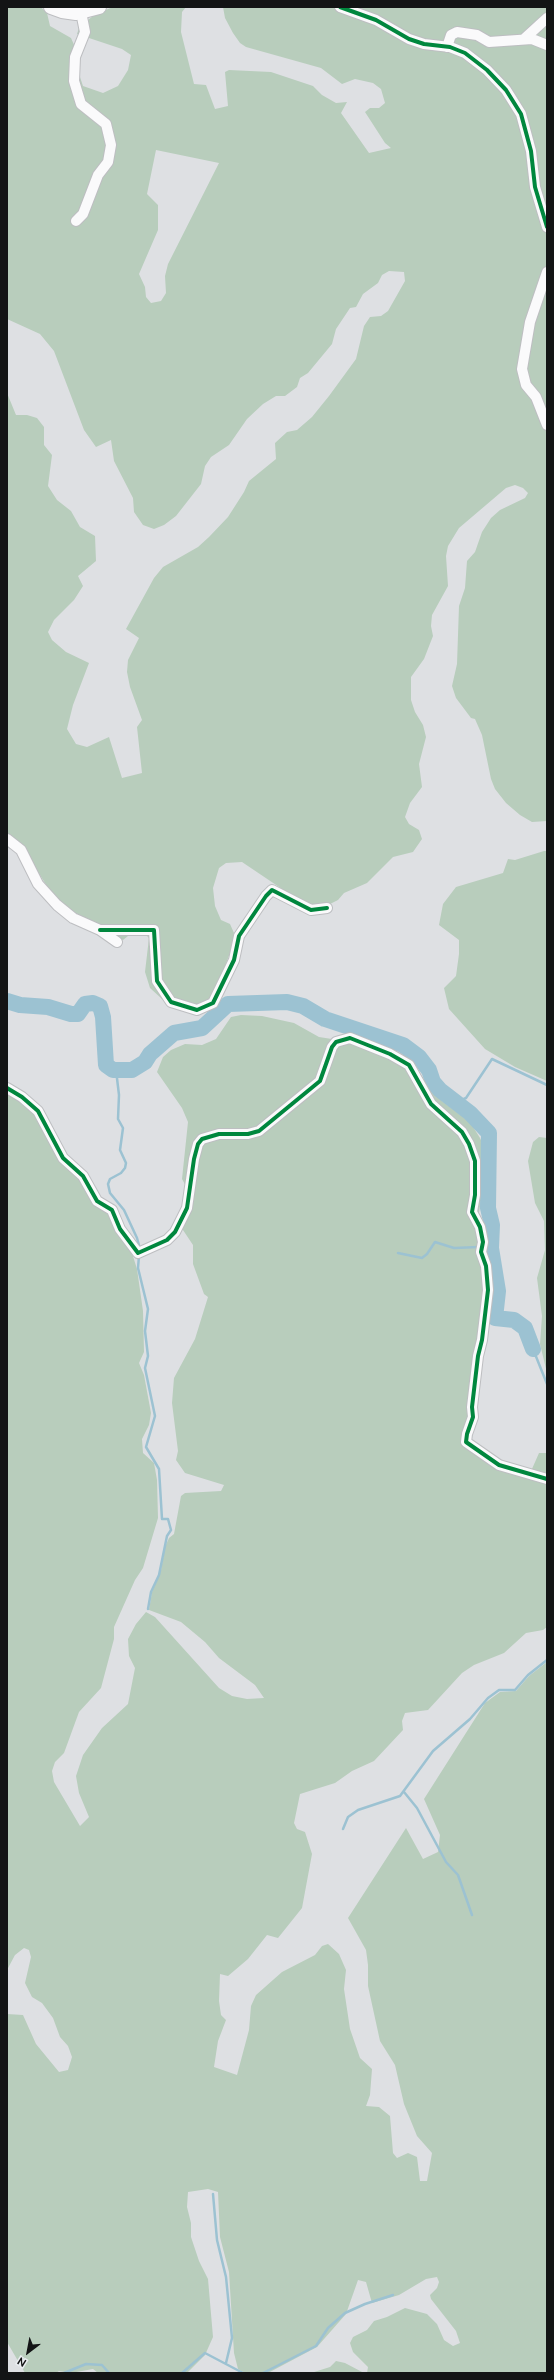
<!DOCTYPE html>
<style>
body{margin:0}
#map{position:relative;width:554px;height:2380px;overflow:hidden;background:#dee0e3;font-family:Ubuntu,sans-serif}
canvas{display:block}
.frame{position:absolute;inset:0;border:8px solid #131415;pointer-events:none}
.north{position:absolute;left:8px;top:2332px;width:40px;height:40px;-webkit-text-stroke:3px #eaedf1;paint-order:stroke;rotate:212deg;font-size:11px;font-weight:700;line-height:16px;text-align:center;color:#131415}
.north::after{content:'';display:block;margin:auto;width:14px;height:18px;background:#131415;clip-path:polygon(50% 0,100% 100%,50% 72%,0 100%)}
</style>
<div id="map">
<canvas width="554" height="2380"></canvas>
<div class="frame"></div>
<div class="north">N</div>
</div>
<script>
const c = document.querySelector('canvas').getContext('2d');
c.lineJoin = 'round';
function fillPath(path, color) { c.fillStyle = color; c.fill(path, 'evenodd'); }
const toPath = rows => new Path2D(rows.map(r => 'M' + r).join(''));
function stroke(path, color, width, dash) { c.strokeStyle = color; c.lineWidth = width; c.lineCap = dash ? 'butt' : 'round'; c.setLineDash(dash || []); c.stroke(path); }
const green = toPath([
 [7,7,41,7,47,13,50,26,71,38,75,47,78,71,83,86,103,93,118,86,128,70,131,55,122,49,77,34,79,28,94,15,113,7,186,7,182,12,181,32,194,84,206,85,215,109,228,106,225,72,229,70,271,72,313,86,322,95,336,103,347,102,341,113,369,153,391,148,385,143,365,112,370,108,379,108,385,103,381,89,373,83,355,79,342,84,321,68,246,47,240,43,233,33,225,18,223,7,547,7,547,821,532,822,520,815,506,803,495,789,491,779,482,735,475,719,471,718,456,698,452,686,457,664,459,606,465,588,467,561,475,552,482,532,491,518,500,510,525,498,528,493,523,488,515,485,506,488,459,528,448,546,446,556,448,586,432,615,431,626,433,636,424,659,411,677,411,700,415,712,423,725,426,737,419,764,422,787,410,803,405,817,409,824,419,830,422,839,413,852,393,857,367,883,344,893,338,900,324,907,316,908,291,895,242,862,226,863,219,868,213,888,215,906,221,920,230,924,234,933,230,953,214,995,202,1006,179,1007,162,999,150,988,145,972,149,938,145,934,133,932,123,940,72,913,50,891,23,848,7,835,7,393,16,415,27,415,37,418,44,427,44,445,52,455,48,486,57,500,71,511,80,527,95,536,96,561,78,576,83,586,74,600,54,620,48,632,52,640,66,652,89,663,73,705,67,729,76,744,87,747,109,737,122,778,142,773,137,727,142,720,130,687,127,672,128,660,139,638,126,629,154,578,163,567,198,547,209,537,228,517,244,492,249,481,276,459,275,443,287,432,297,430,312,417,329,396,356,359,364,326,370,317,381,316,388,311,405,281,404,272,389,271,382,275,378,283,363,294,356,307,350,308,336,329,332,344,308,373,300,378,297,387,285,396,276,396,263,404,247,419,229,445,211,457,205,466,201,484,176,516,164,525,154,529,143,525,134,512,133,498,114,461,111,440,96,447,84,430,54,351,40,334,7,319],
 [156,150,219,163,168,264,165,276,166,293,161,301,151,303,146,297,145,287,139,274,158,230,158,205,147,194],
 [544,851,547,851,547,1081,515,1067,485,1049,449,1009,444,988,456,976,459,954,459,940,439,925,443,904,456,887,503,873,508,859,515,860],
 [241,1015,262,1016,294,1023,319,1037,351,1042,409,1061,442,1101,470,1122,480,1138,486,1150,485,1174,476,1232,485,1285,483,1324,472,1365,469,1421,463,1439,528,1478,539,1453,547,1453,547,1627,543,1630,526,1633,504,1653,474,1665,462,1673,428,1710,405,1713,402,1721,403,1730,374,1761,352,1771,335,1783,300,1794,294,1823,297,1829,305,1832,312,1854,302,1908,278,1938,267,1935,248,1959,228,1976,220,1974,219,2001,221,2015,226,2020,218,2041,214,2067,237,2075,249,2030,251,2006,256,1995,282,1972,315,1955,322,1946,328,1944,339,1954,346,1970,344,1989,350,2029,360,2058,372,2069,370,2095,366,2106,379,2107,390,2116,393,2153,397,2158,408,2153,417,2157,420,2181,427,2181,432,2153,417,2136,404,2104,395,2065,380,2041,368,1986,368,1965,366,1950,348,1918,406,1828,423,1859,438,1852,440,1835,424,1799,485,1703,500,1692,516,1691,529,1676,547,1662,547,2373,367,2373,368,2367,353,2352,350,2343,353,2337,367,2330,374,2321,387,2317,405,2308,427,2314,437,2324,444,2340,453,2346,460,2343,456,2331,431,2299,430,2295,437,2288,439,2282,437,2277,426,2279,399,2295,372,2303,366,2282,358,2280,346,2314,317,2347,268,2373,245,2373,238,2369,234,2353,229,2272,220,2237,218,2192,208,2189,188,2192,187,2207,191,2223,191,2237,199,2261,208,2279,213,2337,205,2355,187,2373,98,2373,93,2369,71,2373,59,2371,56,2373,25,2373,7,2342,7,2014,23,2015,36,2044,59,2072,68,2070,72,2057,68,2046,60,2037,53,2018,42,2003,32,1997,25,1983,31,1957,29,1950,24,1948,15,1955,7,1970,7,1093,34,1112,86,1185,109,1213,132,1253,137,1269,143,1311,144,1352,139,1363,144,1375,151,1413,149,1425,142,1439,143,1453,154,1463,157,1480,158,1518,143,1568,135,1580,114,1627,114,1639,101,1688,79,1712,64,1753,55,1762,52,1771,54,1782,80,1826,89,1817,79,1793,76,1776,83,1755,102,1728,128,1704,135,1668,129,1656,128,1639,136,1624,146,1612,155,1617,219,1688,232,1696,247,1699,264,1698,255,1685,219,1658,205,1642,181,1622,149,1610,152,1592,161,1570,165,1547,169,1538,174,1534,181,1496,185,1493,221,1491,224,1485,185,1473,176,1460,178,1451,172,1403,174,1378,195,1339,208,1297,204,1294,193,1264,193,1245,181,1227,192,1197,182,1179,188,1122,182,1108,157,1072,163,1057,171,1050,185,1044,202,1045,216,1039,231,1017],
 [539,1137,547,1138,547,1373,540,1344,542,1316,537,1278,545,1250,544,1221,535,1203,528,1161,533,1142],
 [336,2361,345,2363,364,2373,311,2373,330,2367]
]);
const stream = toPath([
 [116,1070,119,1095,118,1119,123,1128,120,1150,126,1163,125,1168,121,1173,110,1179,108,1184,110,1193,124,1210,137,1238,140,1249],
 [455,1103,466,1098,492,1059,547,1085],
 [484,1248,491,1248],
 [398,1253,422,1258,427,1254,435,1242,454,1248,479,1247],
 [139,1256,138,1268,148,1309,145,1331,148,1356,145,1368,155,1416,146,1447,159,1469,162,1519,168,1519,171,1530,167,1536,159,1575,151,1592,148,1609],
 [533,1349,547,1384],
 [404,1792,417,1808,446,1862,458,1875,472,1915],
 [343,1829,348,1817,358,1810,400,1796,433,1751,470,1719,488,1698,499,1690,515,1690,528,1675,547,1660],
 [213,2194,217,2240,226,2277,232,2338,226,2363],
 [64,2373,86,2364,102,2365,109,2373],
 [182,2373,205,2353,243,2373],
 [263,2373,316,2346,328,2328,345,2313,365,2304,393,2295]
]);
const river = toPath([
 [7,1001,20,1005,48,1007,71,1014,78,1014,85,1004,93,1003,100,1006,103,1017,106,1065,113,1070,132,1070,145,1062,150,1054,174,1033,202,1028,228,1004,287,1002,303,1006,325,1019,403,1045,419,1057,429,1070,433,1082,440,1090,470,1113,489,1133,488,1208,492,1225,491,1248,498,1291,495,1318,514,1320,525,1328,533,1349]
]);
const street = toPath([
 [340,7,376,20,409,39,424,44,450,47,465,53,487,70,506,90,521,114,531,151,535,187,547,227],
 [524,39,547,18],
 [447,47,451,35,457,32,477,35,489,42,532,39,547,45],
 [76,221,83,214,98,175,108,162,111,145,106,124,81,104,74,81,75,57,85,32,81,12],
 [547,272,530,322,522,369,526,385,536,397,547,425],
 [7,839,21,850,38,884,57,905,73,918,100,930,117,942],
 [100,930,154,930,157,981,171,1002,197,1010,213,1003,234,960,239,936,266,896,272,890,311,910,327,908],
 [7,1088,22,1097,38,1111,63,1158,83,1176,97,1201,112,1210,120,1229,138,1253,167,1240,175,1232,187,1208,194,1159,198,1144,202,1139,219,1134,248,1134,259,1131,320,1081,332,1047,336,1042,350,1038,390,1054,409,1065,431,1104,462,1132,469,1144,475,1161,475,1195,472,1212,480,1227,483,1242,481,1252,486,1266,488,1290,482,1340,478,1356,472,1407,473,1417,467,1434,466,1442,499,1465,547,1479]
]);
const secondary = toPath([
 [51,7,62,11,76,13,99,7]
]);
const cycleway = toPath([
 [340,7,376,20,409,39,424,44,450,47,465,53,487,70,506,90,521,114,531,151,535,187,547,227],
 [100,930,154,930,157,981,171,1002,197,1010,213,1003,234,960,239,936,266,896,272,890,311,910,327,908],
 [7,1088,22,1097,38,1111,63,1158,83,1176,97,1201,112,1210,120,1229,138,1253,167,1240,175,1232,187,1208,194,1159,198,1144,202,1139,219,1134,248,1134,259,1131,320,1081,332,1047,336,1042,350,1038,390,1054,409,1065,431,1104,462,1132,469,1144,475,1161,475,1195,472,1212,480,1227,483,1242,481,1252,486,1266,488,1290,482,1340,478,1356,472,1407,473,1417,467,1434,466,1442,499,1465,547,1479]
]);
fillPath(green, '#b8cdbc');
stroke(stream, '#9cc2d2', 2.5);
stroke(river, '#9cc2d2', 16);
stroke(street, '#bdbec1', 12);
stroke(secondary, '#bdbec1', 16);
stroke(street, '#fafafb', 10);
stroke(secondary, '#fafafb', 14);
stroke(cycleway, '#00873e', 4);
</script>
